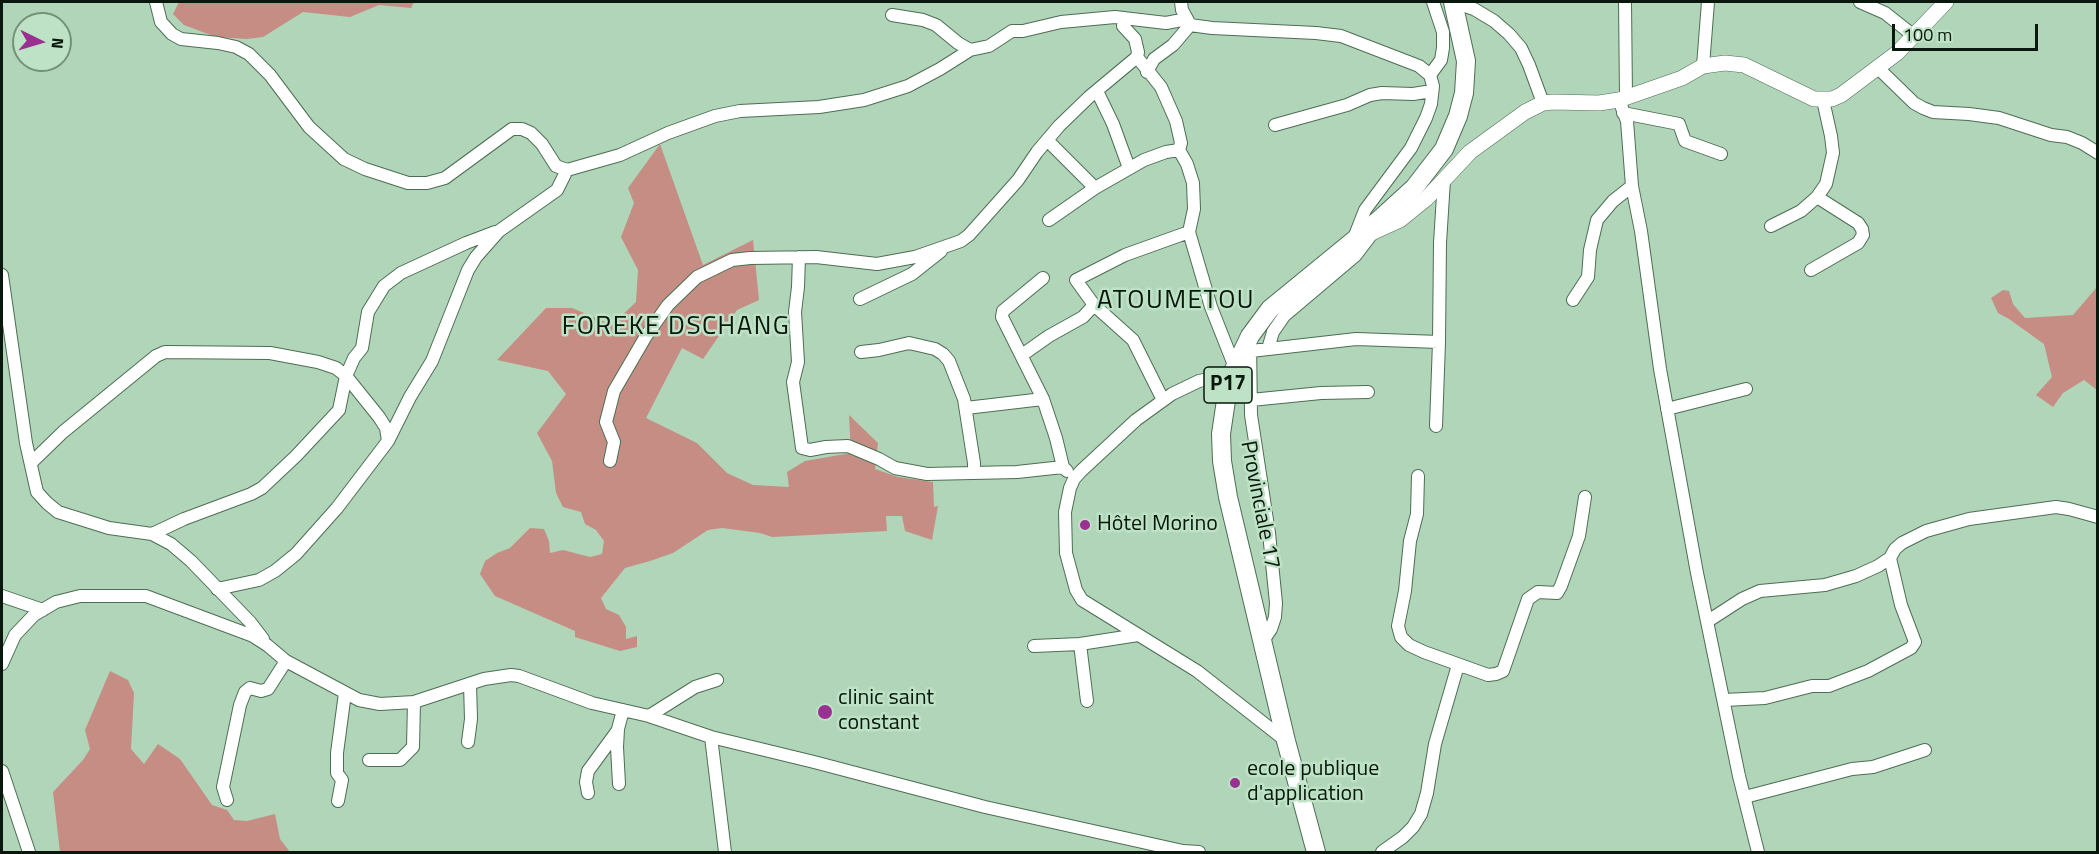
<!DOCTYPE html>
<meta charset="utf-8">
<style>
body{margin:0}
#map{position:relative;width:2099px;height:854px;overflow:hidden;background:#b1d5b8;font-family:"Titillium Web",sans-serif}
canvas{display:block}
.frame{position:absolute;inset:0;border:3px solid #09170d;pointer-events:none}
.north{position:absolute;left:12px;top:12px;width:60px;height:60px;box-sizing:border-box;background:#bee2c5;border:2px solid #76917b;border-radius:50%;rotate:95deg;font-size:16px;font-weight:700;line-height:24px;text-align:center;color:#09170d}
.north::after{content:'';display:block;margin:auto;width:21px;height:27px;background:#9a3092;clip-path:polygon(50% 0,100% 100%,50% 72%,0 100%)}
.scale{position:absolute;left:1892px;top:24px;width:146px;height:27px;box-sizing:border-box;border:3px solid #09170d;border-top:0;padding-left:8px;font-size:18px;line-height:21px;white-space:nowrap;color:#09170d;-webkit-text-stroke:4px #bee2c5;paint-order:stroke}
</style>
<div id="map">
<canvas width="2099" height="854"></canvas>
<div class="frame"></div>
<div class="north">N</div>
<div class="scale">100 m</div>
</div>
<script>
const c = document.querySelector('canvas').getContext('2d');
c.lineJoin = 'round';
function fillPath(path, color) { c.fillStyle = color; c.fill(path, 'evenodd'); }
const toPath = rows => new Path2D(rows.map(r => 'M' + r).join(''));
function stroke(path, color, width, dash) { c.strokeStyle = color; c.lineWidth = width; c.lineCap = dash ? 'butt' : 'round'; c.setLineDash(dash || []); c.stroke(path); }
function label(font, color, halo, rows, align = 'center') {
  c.font = font + ' "Titillium Web",sans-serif'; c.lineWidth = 5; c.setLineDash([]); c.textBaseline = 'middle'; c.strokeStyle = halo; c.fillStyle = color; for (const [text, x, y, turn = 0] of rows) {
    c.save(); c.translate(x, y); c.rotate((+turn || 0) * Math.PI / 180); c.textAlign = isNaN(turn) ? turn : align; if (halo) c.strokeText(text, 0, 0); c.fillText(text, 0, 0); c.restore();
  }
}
const green = toPath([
 [179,2,414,2,411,8,379,5,350,17,303,12,263,37,247,39,216,37,184,25,173,14],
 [660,144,703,265,753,240,759,300,737,310,703,359,682,348,646,418,697,443,727,473,753,485,789,487,787,472,805,461,851,453,849,415,878,443,875,469,898,477,933,482,934,507,938,506,932,540,905,531,902,516,886,516,887,531,772,537,760,533,722,528,708,530,673,553,650,561,625,568,601,598,606,609,619,615,626,627,626,639,637,636,637,647,620,651,575,637,575,631,495,596,480,574,485,561,497,553,510,548,530,528,544,529,549,541,550,553,563,550,590,557,602,554,604,541,596,530,585,524,581,512,563,507,556,493,552,461,537,433,566,394,548,371,497,360,546,308,572,308,612,325,636,302,638,270,621,237,634,203,628,188],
 [2097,287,2097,390,2084,380,2063,393,2053,407,2036,395,2052,377,2044,344,2009,319,1998,313,1991,298,2003,290,2009,291,2013,304,2025,318,2073,315],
 [110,671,128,680,134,693,131,749,144,764,158,744,180,759,212,805,227,810,234,820,247,821,275,814,280,839,290,852,60,852,53,792,83,760,90,749,85,730]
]);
const minor = toPath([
 [156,2,161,22,172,34,181,39,218,43,236,47,249,54,270,75,309,127,344,159,365,169,408,183,427,183,445,178,512,129,522,129,531,133,542,144,556,166,567,170,620,155,668,133,715,116,740,111,819,107,864,100,908,86,940,69,970,50,989,46,1012,31,1023,31,1061,22,1115,17,1166,23,1187,19,1190,25,1212,28,1316,33,1341,36,1419,66,1430,75,1433,86,1431,104,1426,118,1411,148,1365,210,1354,238],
 [1181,2,1182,10,1187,19],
 [1453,2,1474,9,1494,21,1509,34,1521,48,1529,65,1543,103],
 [1625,2,1626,97],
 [1860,2,1885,13,1914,36],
 [892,15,923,20,936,25,958,43,970,50],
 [1125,18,1123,26,1135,39,1138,52,1137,57,1161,87,1176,121,1181,143,1179,150,1187,164,1193,183,1194,209,1189,232,1211,307,1234,365],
 [1703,66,1708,2],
 [1878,68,1914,103,1923,108,1933,112,1969,114,1999,118,2051,135,2067,137,2082,143,2098,153],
 [1147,72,1154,59,1173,45,1190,25],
 [1430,75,1441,60,1443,48,1443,32,1433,2],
 [1097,91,1113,124,1129,168],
 [1619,100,1627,121,1632,186,1641,231,1660,369,1697,573,1739,776,1758,852],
 [1623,113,1679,124,1685,141,1721,154],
 [1275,125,1347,105,1370,95,1382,93,1413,94,1432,91],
 [1047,140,1095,188],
 [1049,220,1095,188,1144,160,1166,152,1179,150],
 [1771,226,1801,211,1817,197,1826,184,1833,153,1831,136,1823,100],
 [799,257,798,287,795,312,798,362,793,382,802,448,810,450,826,447,848,446,879,459,895,468,927,474,1017,472,1063,467],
 [1811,270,1858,243,1863,235,1862,229,1858,223,1817,197],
 [2,275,26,443,37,492,47,503,58,512,109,528,152,534,171,544,191,561,250,622,263,639],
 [1043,278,1003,311,1002,317,1043,399,1056,438,1063,467,1067,471],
 [860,299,912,274,941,251],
 [1573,300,1588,277,1590,250,1597,220,1613,201,1632,186],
 [1250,341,1251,415,1269,533,1276,603,1275,617,1271,629,1263,641],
 [1268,349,1273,332,1284,316,1355,256,1371,235],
 [1251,351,1356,339,1439,342],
 [861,352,879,350,909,343,935,349,943,354,949,361,964,399,974,463,974,473],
 [1022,355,1049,336,1083,317,1094,305],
 [1229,380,1214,378,1199,381,1172,394,1136,420,1081,471,1074,479,1070,488,1065,512,1066,553,1076,590,1082,600,1197,671,1285,740],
 [1163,400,1133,340,1094,305,1076,280,1125,255,1189,232],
 [1251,400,1321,393,1368,392],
 [966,408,1043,399],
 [1667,409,1746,389],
 [1436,426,1439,342,1440,243,1444,180],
 [610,461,614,442,606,422,614,391,646,336,668,305,697,277,732,260,750,258,816,257,877,264,915,257,961,241,969,235,1018,180,1037,152,1059,126,1089,97,1137,57],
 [31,463,63,432,156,356,165,352,270,353,318,362,336,368,346,376,379,417,386,428,388,441],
 [1418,476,1417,514,1410,541,1405,591,1398,626,1401,637,1409,645,1424,652,1488,675,1496,674,1503,671,1528,599,1538,592,1557,593,1561,586,1579,536,1585,497],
 [152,534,184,519,251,494,262,488,296,456,339,410,346,376,354,358,362,348,368,312,384,286,401,273,466,243,495,232],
 [217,589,259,580,275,571,296,554,337,508,388,441,410,397,432,361,468,270,476,257,499,231,557,190,567,170],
 [2,596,43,610],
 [1708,621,1742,599,1760,591,1825,585,1856,576,1878,566,1890,558,1895,549,1902,543,1926,531,1969,519,2056,507,2069,509,2098,517],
 [1080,644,1087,701],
 [1034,646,1080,644,1138,635],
 [2,664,15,635,34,615,56,602,80,596,146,596,253,636,267,645,286,661,359,700,380,704,414,702,484,679,511,675,519,676,592,703,649,716,711,737,814,762,985,807,1183,851,1199,852],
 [1724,700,1765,698,1812,686,1829,686,1868,671,1911,648,1915,642,1901,605,1890,558],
 [649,716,695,687,717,680],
 [711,737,725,852],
 [468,742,471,719,470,684],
 [369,760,400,760,413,747,414,702],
 [2,771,29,852],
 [619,784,617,747,618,729,623,710],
 [588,793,586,782,588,771,618,730],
 [1745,797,1852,769,1873,767,1925,750],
 [227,800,223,787,228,763,240,705,245,692,250,688,261,691,268,689,286,661],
 [338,801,342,780,337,773,337,753,345,693],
 [1382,852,1403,837,1413,827,1421,814,1427,793,1435,744,1458,665]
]);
const tertiary = toPath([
 [1365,236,1400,220,1426,199,1470,152,1525,112,1543,103,1553,102,1599,103,1619,100,1682,78,1703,66,1725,63,1744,65,1814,99,1832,99,1841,95,1897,53,1946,2]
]);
const primary = toPath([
 [1316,852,1286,741,1228,497,1222,461,1221,434,1229,380,1250,336,1270,309,1380,219,1414,188,1444,149,1458,116,1464,93,1466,61,1453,2]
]);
const markers = [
 [1085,525,6,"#9a3092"],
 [825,712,8,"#9a3092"],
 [1235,783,6,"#9a3092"]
];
const shields = [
 [1228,385,48]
];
const shieldNames = [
 ["P17",1228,385]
];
const streetNames = [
 ["Provinciale 17",1259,505,79]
];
const poiNames = [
 ["Hôtel Morino",1097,525],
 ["clinic saint",838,699],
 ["constant",838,724],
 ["ecole publique",1247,770],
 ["d'application",1247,795]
];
const quarterNames = [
 ["ATOUMETOU",1176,302],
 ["FOREKE DSCHANG",676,328]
];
fillPath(green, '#c58d83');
stroke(minor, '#4d6e54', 14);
stroke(tertiary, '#4d6e54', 16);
stroke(primary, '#4d6e54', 20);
stroke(minor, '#fff', 12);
stroke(tertiary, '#fff', 15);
stroke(primary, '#fff', 18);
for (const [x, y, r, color] of markers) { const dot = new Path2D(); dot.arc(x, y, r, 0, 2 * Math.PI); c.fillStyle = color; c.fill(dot); stroke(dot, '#bee2c5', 2); }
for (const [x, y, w] of shields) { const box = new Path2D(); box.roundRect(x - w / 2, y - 18, w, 36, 4.5); c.fillStyle = '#bee2c5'; c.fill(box); stroke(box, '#09170d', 1.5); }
label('bold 21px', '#09170d', null, shieldNames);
label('22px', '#09170d', '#bee2c5', streetNames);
label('22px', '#09170d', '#bee2c5', poiNames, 'left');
c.letterSpacing = '1.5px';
label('26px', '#09170d', '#bee2c5', quarterNames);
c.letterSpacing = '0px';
</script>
